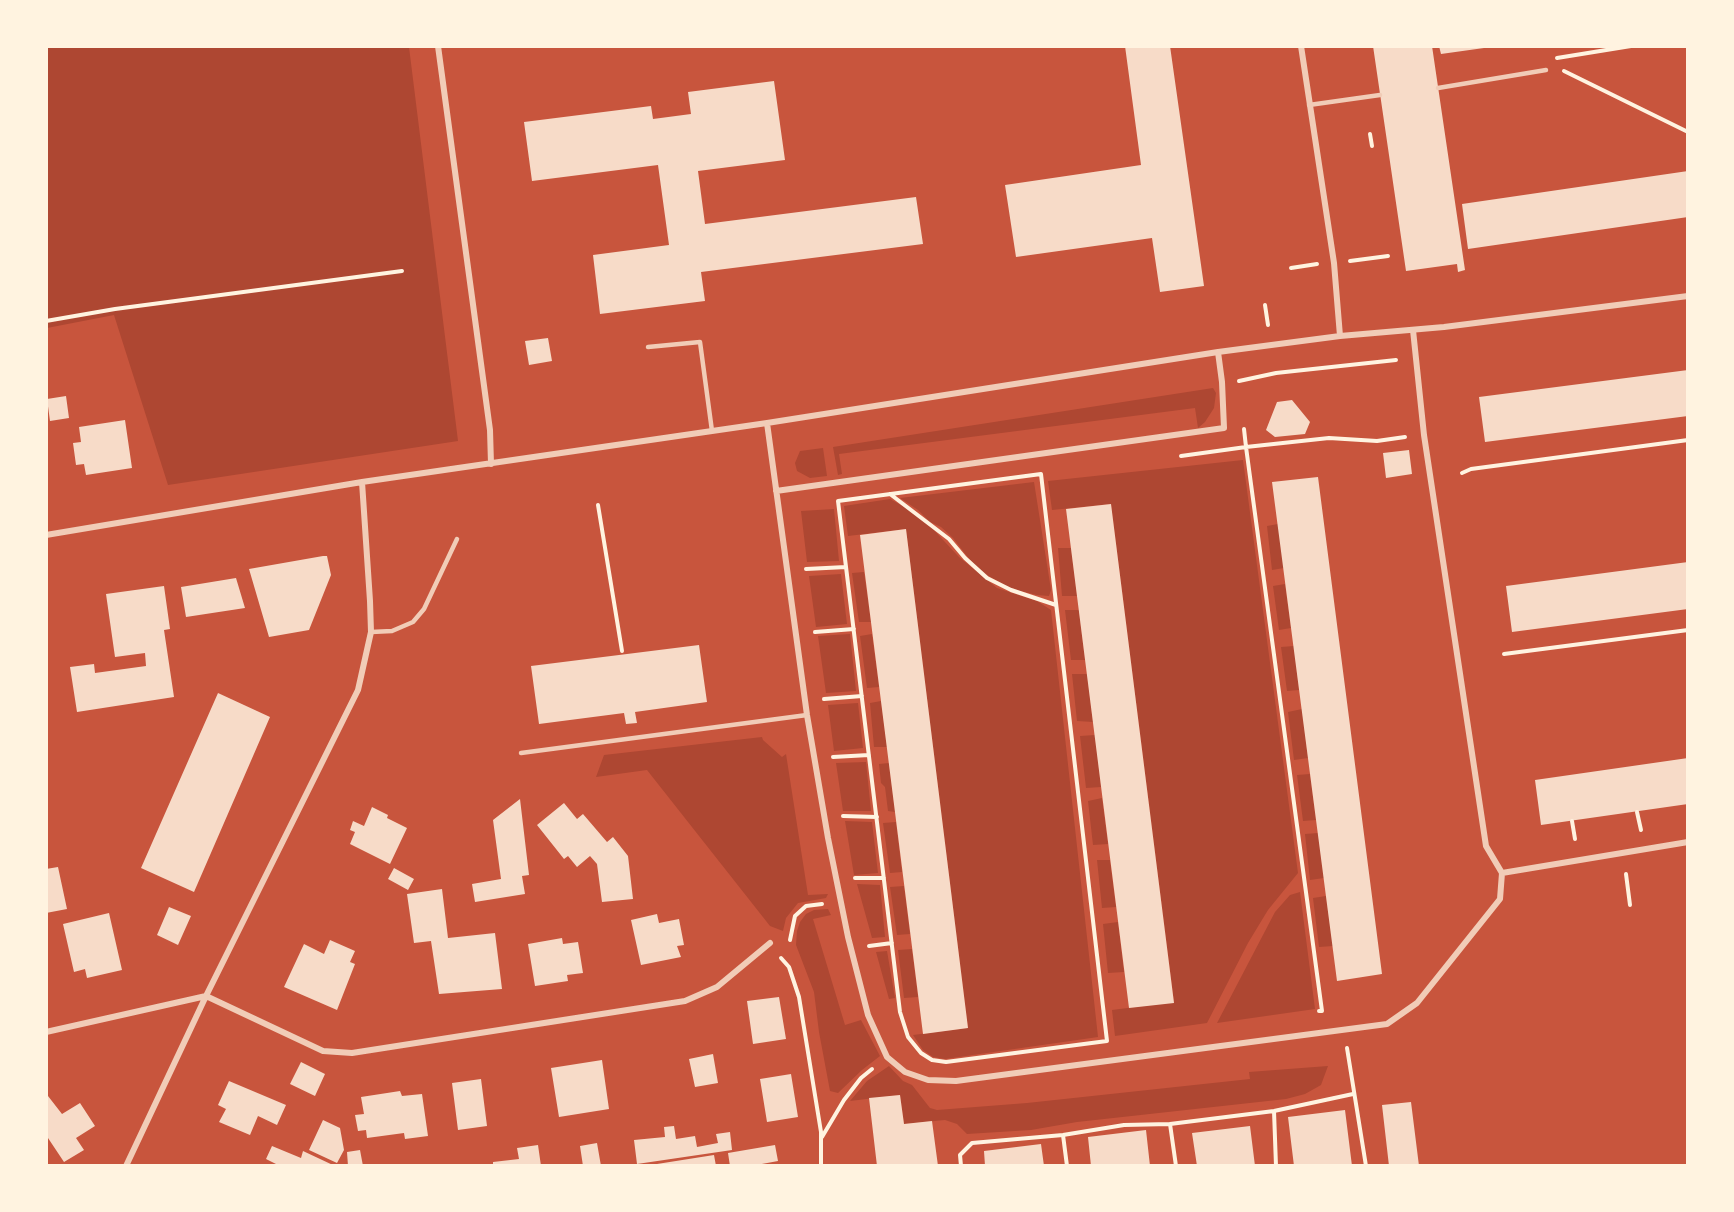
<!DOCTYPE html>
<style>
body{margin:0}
#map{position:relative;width:1734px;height:1212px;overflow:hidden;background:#c8553d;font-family:"Fira Sans",sans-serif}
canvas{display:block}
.frame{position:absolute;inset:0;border:48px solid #fff3e0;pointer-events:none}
</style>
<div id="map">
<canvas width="1734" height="1212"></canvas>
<div class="frame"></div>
</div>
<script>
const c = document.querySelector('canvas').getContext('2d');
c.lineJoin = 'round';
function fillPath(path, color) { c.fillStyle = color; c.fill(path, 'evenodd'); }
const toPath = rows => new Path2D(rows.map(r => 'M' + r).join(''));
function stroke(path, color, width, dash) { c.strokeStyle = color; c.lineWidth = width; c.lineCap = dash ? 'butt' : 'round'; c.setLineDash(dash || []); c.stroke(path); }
const green = toPath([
 [47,47,409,47,458,441,168,485,114,315,47,328],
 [1213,388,1216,393,1214,408,1205,422,1198,428,1195,408,839,454,842,474,838,475,833,447],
 [823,448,827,476,810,478,797,471,795,463,800,451],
 [1243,460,1298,873,1268,910,1248,943,1207,1023,1115,1036,1112,1010,1174,1002,1111,504,1052,510,1048,481],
 [1034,482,1051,590,1049,596,1037,595,1020,591,1004,585,987,575,973,564,953,538,941,527,930,522,918,510,900,498],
 [890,499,908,509,931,527,959,557,997,588,1037,601,1051,610,1098,1037,945,1059,933,1057,923,1050,913,1035,968,1028,906,529,848,536,844,506],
 [834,509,839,561,807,562,801,511],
 [1278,524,1284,568,1272,570,1267,526],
 [1058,548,1071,548,1077,596,1062,596],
 [864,572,871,622,859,622,852,573],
 [841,574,847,624,816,627,809,576],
 [1285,584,1291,628,1279,630,1273,586],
 [1065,610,1079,610,1085,660,1071,660],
 [850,634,856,691,826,693,818,636],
 [872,634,879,687,867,688,860,636],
 [1294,646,1299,690,1287,691,1281,647],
 [1072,674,1087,674,1093,722,1077,721],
 [881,701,887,747,874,747,870,703],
 [858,703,863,748,834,751,828,705],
 [1302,709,1308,758,1294,760,1288,712],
 [1095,735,1101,787,1086,788,1080,736],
 [762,737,763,740,782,757,786,754,808,895,828,894,826,898,798,903,786,918,783,931,770,926,647,770,596,777,604,755],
 [866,762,871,811,843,811,836,763],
 [889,763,895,812,888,811,885,787,881,783,879,764],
 [1310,774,1316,820,1303,821,1297,775],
 [1102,798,1108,844,1093,845,1088,801],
 [845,821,872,822,878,873,854,875],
 [896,822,902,872,890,873,883,823],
 [1318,833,1324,878,1310,880,1305,834],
 [1097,860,1110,860,1116,907,1102,908],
 [857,884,880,885,885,937,872,938],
 [904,886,910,934,897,935,890,887],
 [1300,892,1315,1009,1217,1023,1275,912,1290,895],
 [1326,896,1333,946,1319,947,1313,898],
 [828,909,831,915,813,919,845,1025,861,1020,880,1056,862,1070,838,1093,830,1091,819,1032,814,992,796,945,797,931,800,922,806,914,814,910],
 [1118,922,1124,972,1108,973,1103,924],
 [912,949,918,997,904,998,898,950],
 [887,951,895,998,889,999,876,952],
 [889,1066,903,1081,912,1085,930,1108,937,1110,1027,1103,1250,1079,1249,1072,1328,1066,1321,1085,1305,1094,1286,1099,1077,1122,1031,1130,967,1134,957,1124,945,1120,904,1124,900,1095,850,1101,867,1081]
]);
const building = toPath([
 [1125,46,1170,46,1204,286,1160,292,1152,238,1016,257,1005,185,1141,165],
 [1373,46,1432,46,1465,270,1458,272,1457,264,1406,271],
 [1439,46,1484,46,1484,48,1441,54],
 [774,81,785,160,698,171,705,224,916,197,923,244,701,272,705,301,600,314,593,255,669,245,658,165,532,181,524,122,651,106,653,119,691,114,688,92],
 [1688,171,1688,217,1468,249,1462,204],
 [548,338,552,361,529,365,525,341],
 [1688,370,1688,416,1485,442,1479,397],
 [66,396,69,418,50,421,47,399],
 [1292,400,1310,422,1305,434,1275,437,1266,430,1277,402],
 [125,420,132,468,86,475,84,464,76,465,73,443,81,442,79,427],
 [1409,450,1412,474,1386,478,1383,453],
 [1318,477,1382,974,1337,981,1272,482],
 [1111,504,1174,1003,1129,1008,1066,509],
 [906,529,968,1028,923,1034,860,535],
 [323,556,327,556,331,575,309,630,269,637,249,569],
 [1688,562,1688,609,1512,632,1506,586],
 [236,578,245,608,186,617,181,587],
 [164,586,170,629,164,630,174,697,77,712,70,667,94,664,95,673,146,666,145,653,115,657,106,594],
 [699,645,707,702,635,712,637,723,626,724,624,713,539,724,531,666],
 [218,693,270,717,194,892,141,868],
 [1688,758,1688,804,1541,825,1535,780],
 [520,799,529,875,522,876,525,894,475,902,472,884,501,879,493,820],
 [564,803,577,819,583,814,607,842,613,837,628,856,633,899,602,902,597,864,590,856,577,867,568,856,564,859,537,825],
 [372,807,388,815,387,818,407,828,390,864,350,844,355,832,350,830,353,821,364,826],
 [58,867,67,909,46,913,46,869],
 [394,868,414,879,408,890,388,879],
 [442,889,448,938,495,933,502,989,439,994,431,941,414,943,407,894],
 [169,907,191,916,178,945,157,935],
 [109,913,122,970,87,978,85,969,74,972,63,924],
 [657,914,659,923,679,919,684,945,677,946,681,957,641,965,631,920],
 [562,938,563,944,578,942,583,973,567,975,568,981,535,986,528,944],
 [330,940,355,951,350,962,355,964,337,1010,284,987,304,944,324,954],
 [779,997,786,1039,753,1044,747,1001],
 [713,1054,718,1083,695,1087,689,1059],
 [602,1060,609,1109,559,1117,551,1068],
 [301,1062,325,1074,315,1096,290,1084],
 [791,1074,798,1117,767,1122,760,1079],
 [481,1079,487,1126,458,1130,452,1083],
 [229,1081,286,1105,277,1125,258,1116,250,1135,219,1122,226,1109,218,1105],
 [400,1091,402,1096,422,1094,428,1136,405,1139,404,1133,367,1138,366,1130,358,1131,355,1115,364,1114,361,1097],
 [900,1095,904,1124,932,1121,938,1166,877,1166,869,1098],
 [48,1096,62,1114,80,1103,95,1126,76,1138,84,1150,64,1162,46,1135,46,1097],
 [1411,1102,1419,1166,1389,1166,1382,1105],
 [1345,1110,1352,1166,1294,1166,1288,1117],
 [323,1120,340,1128,344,1150,337,1163,309,1150],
 [674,1126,676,1139,695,1136,697,1147,718,1143,716,1134,730,1132,732,1150,637,1164,634,1140,665,1137,664,1127],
 [1250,1126,1255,1166,1197,1166,1192,1133],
 [1146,1130,1150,1166,1091,1166,1088,1137],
 [597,1143,601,1166,583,1166,580,1146],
 [1041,1144,1044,1166,985,1166,984,1151],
 [538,1145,541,1166,493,1166,493,1162,519,1159,517,1148],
 [775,1145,778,1161,751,1166,730,1166,728,1153],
 [272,1146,301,1158,303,1151,335,1166,280,1166,266,1159],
 [360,1150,363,1166,348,1166,347,1152],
 [714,1155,716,1166,658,1166,657,1164]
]);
const path = toPath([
 [1557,58,1631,46],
 [1564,71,1688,132],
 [1370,134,1372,146],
 [1350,261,1388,256],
 [1291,268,1317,264],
 [1265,305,1268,325],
 [46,321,115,309,402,271],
 [1239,381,1276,373,1396,360],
 [1244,429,1246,447,1329,438,1377,441,1405,437],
 [1181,456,1246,447,1322,1011,1319,1011],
 [1462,473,1471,469,1688,440],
 [1041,474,1107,1041,946,1062,932,1060,921,1053,908,1037,900,1012,838,501,1041,474],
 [890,494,949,539,965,558,987,578,1011,590,1056,605],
 [598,505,622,651],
 [806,569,846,567],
 [815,632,854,629],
 [1504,654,1688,630],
 [824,699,862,696],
 [833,757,869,755],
 [1637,812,1641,830],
 [843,816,877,817],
 [1572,821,1575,839],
 [1626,874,1630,905],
 [855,878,884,878],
 [790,940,795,916,806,906,822,904],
 [869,946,892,943],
 [781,958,789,967,799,997,821,1132,821,1166],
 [1347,1048,1366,1166],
 [1274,1111,1276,1166],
 [1170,1124,1176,1166],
 [1063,1135,1067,1166],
 [822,1137,844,1100,861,1078,872,1069],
 [961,1166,960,1155,972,1143,1063,1135,1124,1125,1170,1124,1274,1111,1353,1094]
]);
const service = toPath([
 [1438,88,1546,70],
 [1309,105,1380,95],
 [648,347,700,342,712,431],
 [371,632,392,631,413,622,424,609,457,539],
 [521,753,807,715]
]);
const minor = toPath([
 [438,46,490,430,491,464],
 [1301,46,1334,263,1340,336],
 [1413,330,1424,435,1486,846,1502,873],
 [767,423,807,715,828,838,848,937,868,1015,887,1057,905,1072,928,1080,956,1081,1387,1024,1417,1003,1500,899,1502,873,1688,842],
 [776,491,1224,428,1222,382,1218,352],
 [46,535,362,482,767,423,1218,352,1340,336,1444,327,1688,296],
 [46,1032,206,996,323,1051,352,1053,685,1001,717,987,770,943],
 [126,1166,206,996,358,690,371,632,370,601,362,482]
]);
fillPath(green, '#ae4732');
fillPath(building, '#f7dbc8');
stroke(path, '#fff3e0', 4);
stroke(service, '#f1ccb7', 4.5);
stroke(minor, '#f1ccb7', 6);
</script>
